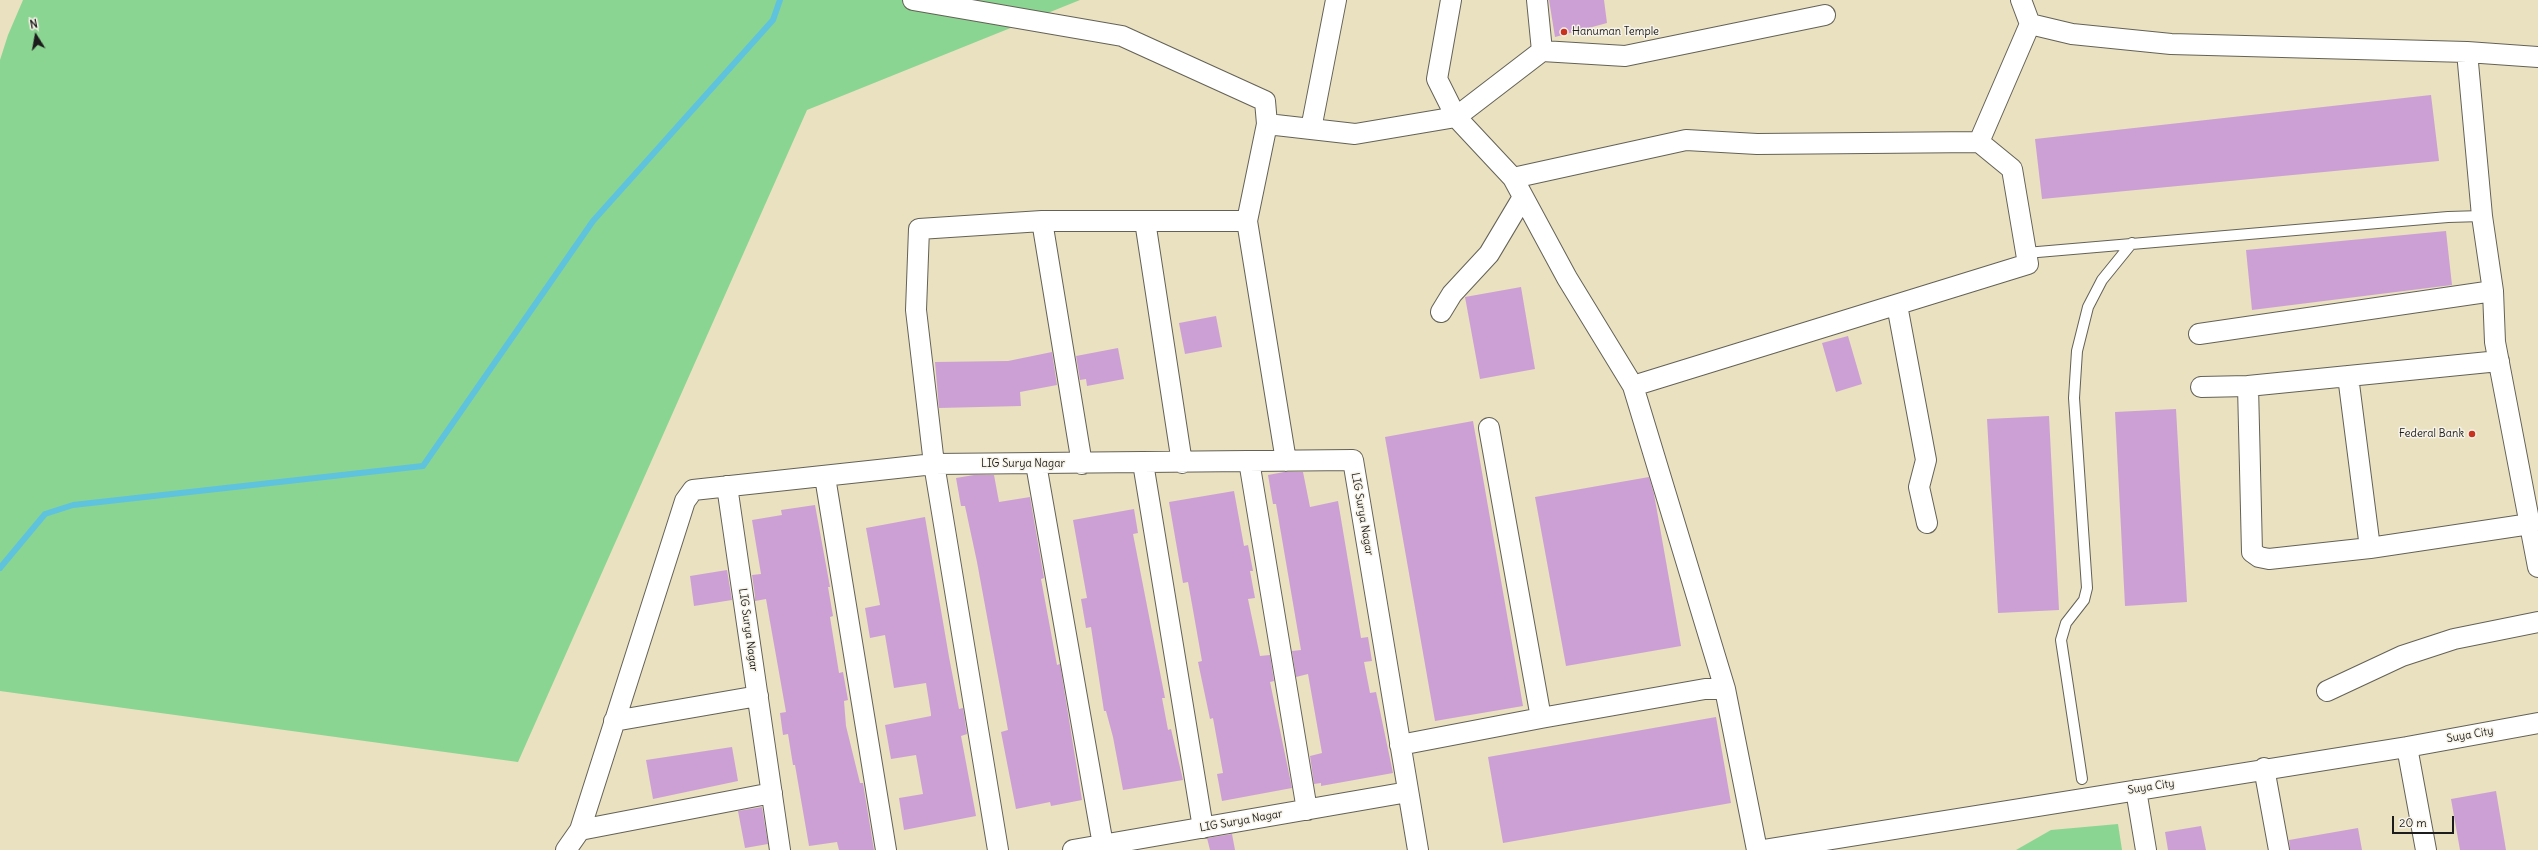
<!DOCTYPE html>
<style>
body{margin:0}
#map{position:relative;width:2538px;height:850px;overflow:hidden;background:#eae1c1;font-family:Delius,sans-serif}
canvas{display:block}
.north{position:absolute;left:16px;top:16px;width:40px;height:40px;-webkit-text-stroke:3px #f7f3e8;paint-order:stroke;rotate:349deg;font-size:11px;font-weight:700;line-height:16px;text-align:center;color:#1c1c1c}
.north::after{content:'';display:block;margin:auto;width:14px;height:18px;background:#1c1c1c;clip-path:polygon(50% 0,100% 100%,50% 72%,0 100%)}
.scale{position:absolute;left:2392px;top:816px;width:62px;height:18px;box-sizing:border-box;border:2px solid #1c1c1c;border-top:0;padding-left:5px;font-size:12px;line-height:14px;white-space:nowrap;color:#1c1c1c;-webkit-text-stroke:3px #f7f3e8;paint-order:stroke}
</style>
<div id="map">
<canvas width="2538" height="850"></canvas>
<div class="north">N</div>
<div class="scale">20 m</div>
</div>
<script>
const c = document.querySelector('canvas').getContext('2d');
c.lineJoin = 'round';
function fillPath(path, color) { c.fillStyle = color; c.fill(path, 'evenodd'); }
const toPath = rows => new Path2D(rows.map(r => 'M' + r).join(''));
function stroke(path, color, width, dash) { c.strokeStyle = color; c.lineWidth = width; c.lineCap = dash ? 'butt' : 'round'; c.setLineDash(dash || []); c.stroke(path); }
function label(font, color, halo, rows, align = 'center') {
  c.font = font + ' Delius,sans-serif'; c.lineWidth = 3; c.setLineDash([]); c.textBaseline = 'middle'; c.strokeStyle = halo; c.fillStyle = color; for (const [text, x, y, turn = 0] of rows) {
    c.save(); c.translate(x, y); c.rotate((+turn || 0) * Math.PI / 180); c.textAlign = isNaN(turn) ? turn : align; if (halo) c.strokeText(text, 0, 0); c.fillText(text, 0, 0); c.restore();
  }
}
const green = toPath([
 [23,0,1080,0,807,110,518,762,0,691,0,60,8,35],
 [2118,824,2122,850,2016,850,2051,830]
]);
const stream = toPath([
 [0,568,45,514,73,505,423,466,593,221,773,20,780,0]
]);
const building = toPath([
 [1549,0,1604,0,1607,23,1555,37],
 [2431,95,2439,161,2042,199,2035,139],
 [2446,231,2452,285,2252,310,2246,250],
 [1521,287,1535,369,1480,379,1465,297],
 [1216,316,1222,347,1185,354,1179,323],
 [1848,336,1862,384,1836,392,1822,343],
 [1118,348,1124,379,1087,386,1086,379,1080,380,1076,356],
 [1052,352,1057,385,1020,392,1021,406,939,408,935,362,1008,361],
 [2176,409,2187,602,2125,606,2115,412],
 [2049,416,2059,610,1998,613,1987,419],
 [1473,421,1523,706,1435,721,1385,437],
 [1284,472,1303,472,1310,507,1338,501,1361,638,1368,637,1372,661,1364,662,1370,693,1376,692,1393,773,1321,786,1321,783,1314,784,1310,756,1322,753,1308,674,1296,677,1292,651,1301,650,1276,504,1273,504,1268,475],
 [974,475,994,475,999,502,1030,497,1044,578,1041,579,1046,606,1057,665,1060,664,1082,800,1051,806,1050,802,1016,809,1001,732,1008,730,993,649,977,562,965,506,961,506,956,478],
 [1649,477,1654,494,1681,646,1566,666,1535,497],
 [1234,491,1244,546,1248,545,1253,571,1250,571,1255,598,1248,599,1260,656,1270,655,1274,681,1270,682,1292,788,1222,801,1217,774,1223,773,1213,718,1210,719,1198,662,1202,661,1193,610,1188,582,1183,583,1169,502],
 [815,505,830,587,828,587,833,616,830,617,839,673,843,672,848,700,844,701,846,726,860,783,863,783,874,850,839,850,837,842,809,846,795,765,793,765,788,734,783,735,780,713,786,712,766,599,755,601,755,596,752,575,761,574,752,520,782,515,781,510],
 [1134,509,1138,533,1133,534,1165,698,1162,698,1168,730,1171,729,1183,780,1123,790,1113,737,1106,711,1104,711,1091,627,1086,628,1081,599,1087,598,1073,520],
 [925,517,949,657,959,709,963,708,967,734,961,736,976,816,904,830,899,798,923,794,916,755,891,759,885,725,931,716,931,714,926,683,894,688,885,635,870,638,865,608,880,605,866,528],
 [727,570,732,600,694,606,690,576],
 [1716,717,1731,803,1503,843,1488,757],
 [732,747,738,781,653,799,646,760],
 [2496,791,2506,850,2460,850,2451,799],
 [762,807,768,844,745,848,738,811],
 [2201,826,2206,850,2168,850,2165,832],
 [2358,828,2362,850,2290,850,2289,840],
 [1232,834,1235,850,1210,850,1207,838]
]);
const service = toPath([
 [2026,253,2448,217,2482,216],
 [2082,779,2061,640,2066,623,2084,600,2087,588,2074,398,2077,351,2088,307,2102,280,2132,243]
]);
const minor = toPath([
 [913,0,1122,36,1265,101,1267,124],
 [1451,0,1437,79,1456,117,1513,178,1567,278,1633,386,1725,689,1757,850],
 [2021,0,2030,24,2072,34,2171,44,2467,52,2538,57],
 [1542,51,1625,56,1825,15],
 [2467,52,2482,216,2493,291,2495,342,2538,567],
 [1311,129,1336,0],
 [1979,142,2030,24],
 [1513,178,1686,140,1757,144,1979,142,2012,169,2028,264,1633,386],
 [1042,221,1082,464],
 [1145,221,1182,463],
 [1897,305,1926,460,1919,487,1927,523],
 [1441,312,1452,294,1489,254,1523,197],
 [2199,334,2493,291],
 [2499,361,2248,386,2252,552,2259,557,2269,559,2370,548,2530,524],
 [2348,376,2370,548],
 [2201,387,2248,386],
 [1489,428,1541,718,1705,689,1725,689],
 [1249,461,1307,810],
 [1286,461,1247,221,1267,124,1355,134,1456,117,1542,51,1537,0],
 [1143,463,1203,828],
 [1036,464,1103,845],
 [825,477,886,850],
 [727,486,780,850],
 [2327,691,2402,656,2454,639,2538,622],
 [614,721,758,696],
 [1400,745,1541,718],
 [2407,747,2426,850],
 [2264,768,2279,850],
 [2136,790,2146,850],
 [580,830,772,793],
 [566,850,580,830,685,501,693,490,934,464,1353,460,1418,850],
 [998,850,934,464,916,310,919,229,1042,221,1247,221],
 [1073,850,1408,792],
 [1763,850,2407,747,2538,723]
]);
const markers = [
 [1564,32,4,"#c8321e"],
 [2472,434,4,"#c8321e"]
];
const poiNames = [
 ["Hanuman Temple",1572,32],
 ["Federal Bank",2464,434,"right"]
];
const streetNames = [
 ["LIG Surya Nagar",1023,464],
 ["LIG Surya Nagar",1362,514,80],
 ["LIG Surya Nagar",748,630,82],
 ["Suya City",2470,735,-10],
 ["Suya City",2151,787,-9],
 ["LIG Surya Nagar",1241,821,-10]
];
fillPath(green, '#8bd592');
stroke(stream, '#5fc3dd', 6);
fillPath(building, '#cca0d5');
stroke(service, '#646156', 12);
stroke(minor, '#646156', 22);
stroke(service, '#fff', 10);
stroke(minor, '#fff', 20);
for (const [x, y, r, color] of markers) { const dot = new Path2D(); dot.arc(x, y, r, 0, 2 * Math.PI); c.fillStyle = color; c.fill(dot); stroke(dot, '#f7f3e8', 1.5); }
label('11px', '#1c1c1c', '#f7f3e8', poiNames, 'left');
label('11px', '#1c1c1c', '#f7f3e8', streetNames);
</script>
